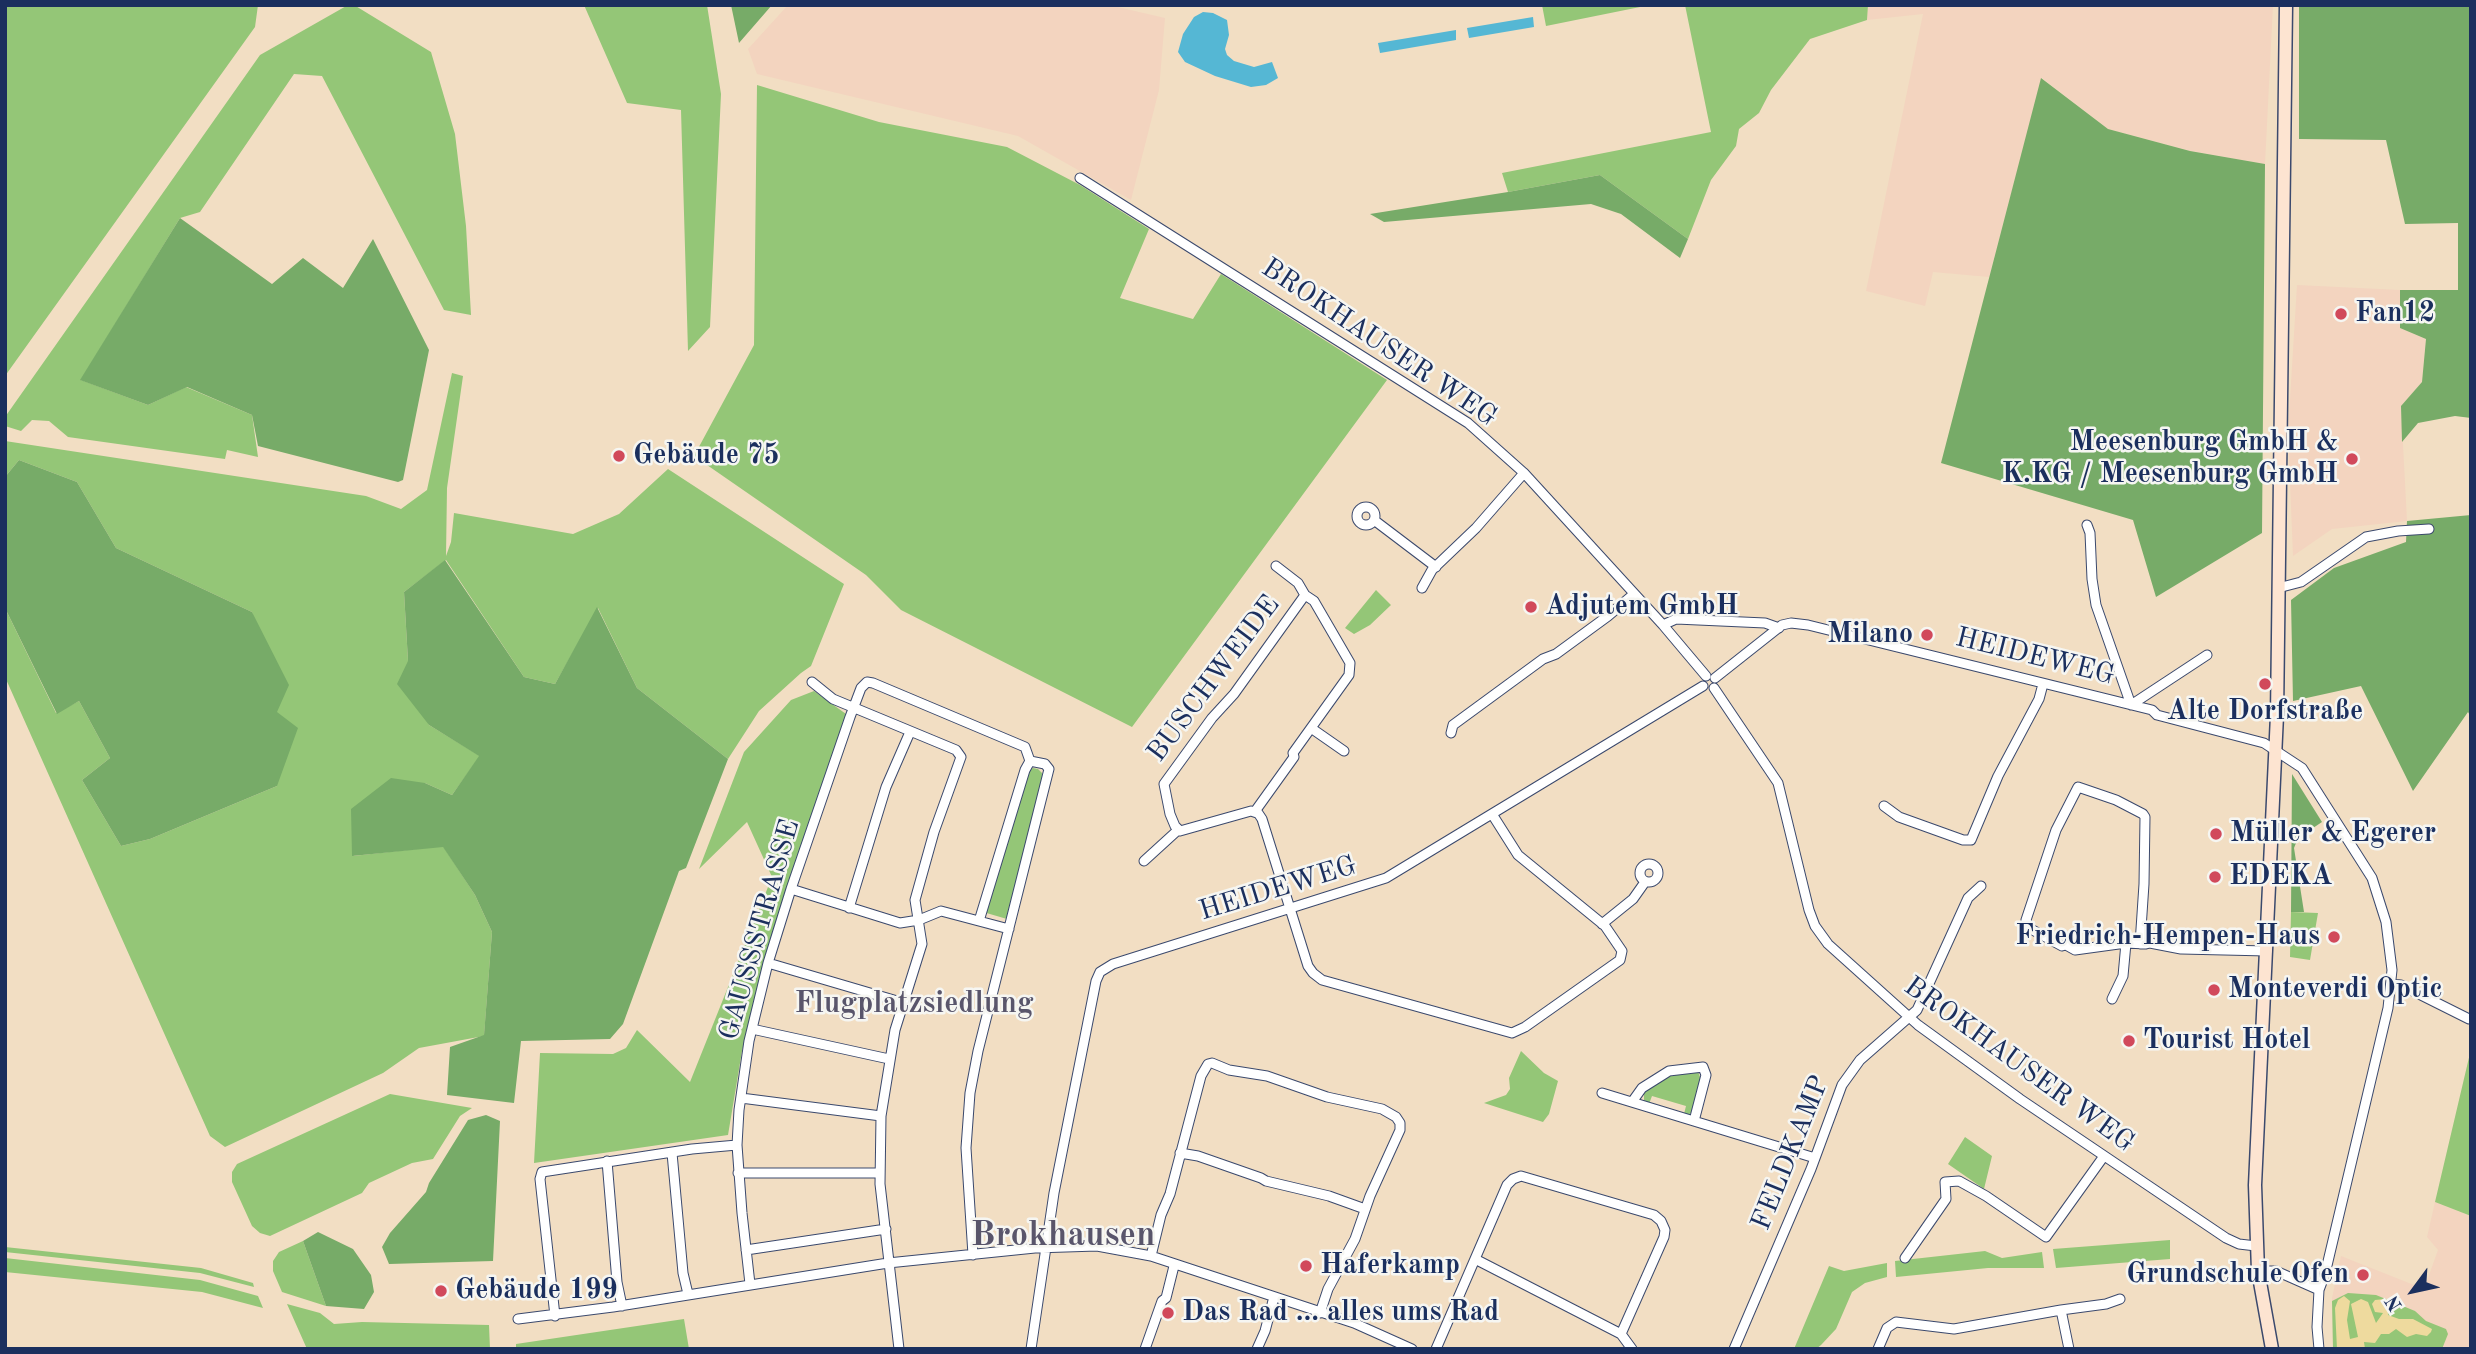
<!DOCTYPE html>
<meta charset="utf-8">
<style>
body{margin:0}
#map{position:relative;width:2476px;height:1354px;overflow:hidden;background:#f2dec3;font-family:"Old Standard TT",serif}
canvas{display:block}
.frame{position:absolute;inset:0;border:7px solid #1b2f5e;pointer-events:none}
.north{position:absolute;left:2378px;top:1256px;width:70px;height:70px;-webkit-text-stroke:5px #f6f6f2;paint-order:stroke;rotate:237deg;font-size:19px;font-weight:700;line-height:28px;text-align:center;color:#1b2f5e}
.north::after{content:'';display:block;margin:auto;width:24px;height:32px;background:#1b2f5e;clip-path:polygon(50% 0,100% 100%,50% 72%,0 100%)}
</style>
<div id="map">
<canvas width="2476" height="1354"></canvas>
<div class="frame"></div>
<div class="north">N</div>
</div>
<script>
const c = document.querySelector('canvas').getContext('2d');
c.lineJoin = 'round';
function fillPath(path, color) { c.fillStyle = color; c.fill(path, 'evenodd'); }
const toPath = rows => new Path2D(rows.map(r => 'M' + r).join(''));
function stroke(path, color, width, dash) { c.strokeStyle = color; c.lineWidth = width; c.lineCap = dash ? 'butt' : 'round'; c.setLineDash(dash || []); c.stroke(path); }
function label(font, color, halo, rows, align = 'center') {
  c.font = font + ' "Old Standard TT",serif'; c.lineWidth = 5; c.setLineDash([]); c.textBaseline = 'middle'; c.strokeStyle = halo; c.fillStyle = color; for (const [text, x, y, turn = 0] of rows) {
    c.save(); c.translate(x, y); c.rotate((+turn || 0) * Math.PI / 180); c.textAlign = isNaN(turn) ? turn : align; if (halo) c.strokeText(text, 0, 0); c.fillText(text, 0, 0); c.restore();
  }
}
const built = toPath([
 [788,5,1109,5,1165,18,1159,90,1131,200,1018,136,757,74,748,49],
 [1868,5,2273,5,2265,164,2190,151,2108,129,2042,78,1989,277,1933,272,1925,306,1866,291,1923,14,1867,20],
 [2297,285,2400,290,2400,328,2426,339,2422,382,2401,406,2407,521,2332,529,2293,556,2288,432],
 [2435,1202,2471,1216,2471,1349,2333,1349,2332,1298,2341,1256,2424,1289,2438,1250,2427,1237]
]);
const green = toPath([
 [5,5,258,5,255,27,5,376],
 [348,5,354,5,431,52,455,134,466,226,471,315,444,310,322,76,294,74,200,212,180,218,81,380,148,405,186,387,252,415,258,457,227,450,225,459,68,437,49,421,32,420,21,431,5,426,5,417,260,55],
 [584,5,707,5,721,94,710,327,688,351,681,110,627,103],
 [1542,5,1650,5,1546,26],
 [1685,5,1868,5,1867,20,1810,39,1771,90,1759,113,1739,129,1736,146,1711,180,1688,239,1600,175,1508,192,1502,173,1711,132],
 [757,85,879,122,1007,147,1080,185,1149,229,1120,298,1193,319,1221,274,1387,380,1132,727,901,610,866,575,694,456,754,345],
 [452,373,463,376,447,488,446,556,451,542,454,513,573,534,619,514,668,469,844,584,811,666,801,673,759,711,728,759,637,688,598,608,555,684,524,677,446,560,404,592,408,661,429,725,480,756,452,795,425,783,353,856,443,846,475,895,492,932,484,1036,419,1048,383,1073,225,1147,210,1136,5,677,5,608,56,713,79,701,110,758,82,780,121,846,150,839,277,786,276,712,252,612,116,548,77,482,19,460,5,477,5,441,366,496,401,509,427,490],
 [1376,590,1391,605,1370,625,1354,634,1345,628],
 [814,691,846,714,786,891,742,1051,728,1135,534,1163,540,1053,613,1054,626,1048,637,1030,690,1082,772,877,747,822,699,869,744,752,791,700],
 [1033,768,1038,769,1042,773,1042,782,1007,919,983,912,1028,770],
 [2291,912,2318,913,2310,960,2290,957],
 [2471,1049,2471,1216,2435,1202],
 [1521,1051,1544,1073,1558,1081,1549,1114,1543,1122,1484,1103,1506,1095,1510,1089,1509,1078],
 [1698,1072,1701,1079,1691,1113,1688,1115,1684,1114,1686,1106,1652,1096,1649,1104,1644,1102,1644,1092,1671,1074],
 [390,1094,472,1108,460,1116,433,1159,412,1163,369,1183,362,1193,270,1236,260,1233,252,1226,232,1182,232,1172,237,1164],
 [1965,1137,1992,1156,1984,1189,1948,1164],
 [2170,1240,2170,1259,2056,1268,2053,1249],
 [303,1241,326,1306,282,1292,273,1271,273,1261,279,1252],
 [5,1247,201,1268,253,1283,254,1287,200,1273,5,1252],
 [1985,1251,2002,1258,2042,1252,2044,1268,1988,1268,1896,1277,1895,1261],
 [5,1258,200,1280,258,1296,263,1308,202,1292,5,1272],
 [1887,1263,1887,1277,1865,1283,1852,1292,1836,1329,1821,1345,1816,1349,1794,1349,1829,1266,1844,1271],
 [2348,1293,2376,1295,2415,1311,2426,1321,2446,1329,2448,1334,2442,1349,2333,1349,2332,1301],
 [287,1304,320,1313,334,1324,362,1322,489,1325,490,1349,307,1349],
 [684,1319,689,1349,516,1349,516,1344]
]);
const forest = toPath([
 [731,5,772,5,739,43],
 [2299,5,2471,5,2471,418,2455,416,2418,423,2402,442,2401,406,2422,382,2426,339,2400,328,2400,290,2458,290,2458,223,2405,224,2386,140,2299,139],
 [2041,78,2108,129,2190,151,2265,164,2262,533,2156,597,2133,520,1941,463],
 [1600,175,1688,239,1680,258,1621,214,1591,204,1384,222,1370,214,1508,192],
 [180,218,272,284,303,258,343,288,373,239,429,350,403,480,398,482,258,446,252,415,187,387,148,405,80,380],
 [19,460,77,482,116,548,252,612,289,685,277,712,298,728,277,786,150,839,121,846,82,780,110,758,79,701,57,714,5,608,5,477],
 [2471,515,2471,717,2468,712,2413,791,2361,686,2293,701,2291,600,2334,568,2406,542,2407,521],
 [445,560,524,677,555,684,597,607,637,688,728,759,686,868,679,871,623,1024,610,1039,521,1041,514,1103,447,1095,450,1047,484,1035,492,932,475,895,443,847,352,856,351,809,391,778,425,783,452,795,479,756,429,725,397,684,408,661,404,592],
 [2292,774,2322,822,2298,838,2294,848,2304,912,2291,912],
 [486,1115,500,1121,493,1261,389,1264,382,1247,390,1233,426,1192,429,1183,468,1120],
 [318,1232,353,1249,371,1275,374,1292,364,1309,326,1306,303,1241]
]);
const sand = toPath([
 [2344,1296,2350,1301,2347,1320,2350,1339,2358,1337,2351,1304,2361,1299,2368,1302,2376,1323,2383,1313,2375,1312,2372,1304,2375,1300,2385,1299,2390,1306,2388,1315,2399,1319,2413,1319,2432,1329,2431,1332,2427,1336,2416,1334,2407,1337,2396,1329,2389,1334,2381,1334,2375,1343,2364,1342,2365,1349,2337,1349,2335,1308,2338,1300]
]);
const water = toPath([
 [1203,12,1213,13,1227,20,1229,35,1225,49,1227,55,1234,61,1254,67,1272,62,1278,78,1266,85,1251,87,1215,76,1185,62,1178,52,1183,34,1194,17],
 [1533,17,1534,27,1469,38,1467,28],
 [1456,30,1456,40,1380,53,1378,43]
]);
const street = toPath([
 [1080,178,1468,423,1524,473,1663,625,1706,676],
 '1357 516a9 9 0 1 1 18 0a9 9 0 1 1-18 0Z',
 [1374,520,1436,567],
 [2087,525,2090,533,2092,579,2096,605,2131,705,2207,655],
 [1276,566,1298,583,1305,595,1314,601,1350,663,1349,675,1293,753,1294,757,1256,810,1262,819,1308,966,1313,973,1322,980,1512,1033,1525,1027,1620,960,1622,951,1605,926,1518,855,1492,814],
 [1422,588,1432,570,1476,528,1524,473],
 [2278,588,2301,582,2366,537,2398,531,2429,529],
 [1663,625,1676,619,1765,623,1779,628],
 [1715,678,1782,625,1791,623,1808,625,2152,710,2157,715,2264,743,2302,768,2372,878,2386,922,2392,970,2388,1008,2325,1274,2319,1290,2317,1327,2319,1349],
 [812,682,833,699,956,750,961,757,934,832,915,900,922,944,895,1030,881,1116,880,1184,899,1349],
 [1714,688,1778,783,1809,910,1815,926,1828,944,1918,1025,2020,1099,2226,1238,2239,1244,2256,1246],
 [1311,728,1344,751],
 [1451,733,1453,725,1543,659,1556,654,1608,616,1634,594],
 [1884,806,1899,817,1963,840,1971,840,1998,776,2039,699,2043,684],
 [1257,813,1251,811,1180,831,1175,826,1170,814,1164,784,1212,718,1234,694,1305,595],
 [1144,861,1178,830],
 '1640 873a9 9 0 1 1 18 0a9 9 0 1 1-18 0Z',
 [791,889,900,923,919,920,941,911,1009,929],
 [849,908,886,787,910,732],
 [979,921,1025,770,1030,761],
 [1602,924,1633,899,1645,882],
 [2140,944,2144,884,2145,817,2143,814,2116,800,2078,787,2056,830,2026,920,2029,928,2062,946,2066,945,2075,950,2126,943,2146,944,2150,943,2181,949,2267,951],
 [768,963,904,1003],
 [2391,984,2401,985,2469,1019],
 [2112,999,2123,976,2126,943],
 [752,1029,889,1059],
 [1602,1093,1815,1158],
 [741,1098,881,1116],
 [1632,1102,1642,1088,1669,1071,1703,1067,1706,1075,1694,1121],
 [672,1153,683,1273,688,1294],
 [1180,1153,1198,1156,1261,1178,1266,1181,1329,1196,1365,1209],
 [607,1161,617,1282,622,1306],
 [738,1173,879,1173],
 [746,1250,886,1229],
 [1151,1256,1161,1215,1170,1194,1201,1076,1208,1064,1212,1063,1229,1070,1267,1076,1327,1097,1382,1109,1396,1117,1400,1123,1400,1130,1370,1196,1355,1239,1328,1289,1320,1313],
 [1905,1258,1946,1199,1945,1182,1959,1181,1986,1196,2046,1237,2104,1156],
 [1475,1259,1621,1334,1632,1349],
 [2258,1271,2276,1271,2319,1290],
 [750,1284,742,1213,737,1145,739,1110,749,1041,768,963,791,889,850,717,861,688,867,682,873,683,1025,747,1030,761,1045,764,1049,769,978,1051,970,1093,966,1148,973,1255],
 [2061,1310,2106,1304,2120,1299],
 [555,1316,540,1179,542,1172,692,1149,737,1145],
 [518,1319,613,1307,888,1263,1035,1248,1097,1246,1151,1256,1354,1323,1412,1349],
 [1031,1349,1054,1193,1096,981,1100,972,1113,964,1386,878,1703,686],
 [1145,1349,1162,1301,1166,1298,1174,1266],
 [1257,1349,1265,1331,1274,1297],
 [1436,1349,1507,1185,1513,1179,1521,1176,1654,1215,1661,1221,1665,1230,1664,1237,1621,1334],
 [1734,1349,1811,1169,1842,1085,1860,1060,1917,1010,1968,898,1981,886],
 [1878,1349,1887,1328,1896,1322,1954,1329,2061,1310,2069,1349]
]);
const secondary = toPath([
 [2272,1349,2258,1271,2255,1185,2277,715,2286,5]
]);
const markers = [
 [2341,314,7,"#d1495b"],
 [619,456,7,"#d1495b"],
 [2352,459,7,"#d1495b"],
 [1531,607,7,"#d1495b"],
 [1927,635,7,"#d1495b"],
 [2265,684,7,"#d1495b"],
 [2216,834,7,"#d1495b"],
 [2215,877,7,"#d1495b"],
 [2334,937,7,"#d1495b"],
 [2214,990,7,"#d1495b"],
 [2129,1041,7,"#d1495b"],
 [1306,1266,7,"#d1495b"],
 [2363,1275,7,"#d1495b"],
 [441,1291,7,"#d1495b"],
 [1168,1313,7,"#d1495b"]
];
const poiNames = [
 ["Fan12",2355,314],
 ["Meesenburg GmbH &",2338,443,"right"],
 ["K.KG / Meesenburg GmbH",2338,475,"right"],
 ["Gebäude 75",633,456],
 ["Adjutem GmbH",1545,607],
 ["Milano",1913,635,"right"],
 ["Alte Dorfstraße",2265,712,"center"],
 ["Müller & Egerer",2230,834],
 ["EDEKA",2229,877],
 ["Friedrich-Hempen-Haus",2320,937,"right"],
 ["Monteverdi Optic",2228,990],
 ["Tourist Hotel",2143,1041],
 ["Haferkamp",1320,1266],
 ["Grundschule Ofen",2349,1275,"right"],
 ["Gebäude 199",455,1291],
 ["Das Rad ... alles ums Rad",1182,1313]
];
const streetNames = [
 ["BROKHAUSER WEG",1379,343,34],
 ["HEIDEWEG",2035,657,14],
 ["BUSCHWEIDE",1214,679,-53],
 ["HEIDEWEG",1278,889,-17],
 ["GAUSSSTRASSE",760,930,-74],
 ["BROKHAUSER WEG",2019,1065,36],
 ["FELDKAMP",1791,1153,-68]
];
const neighbourhoodNames = [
 ["Flugplatzsiedlung",914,1004]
];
const districtNames = [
 ["Brokhausen",1063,1236]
];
fillPath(built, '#f3d4bf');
fillPath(green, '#94c677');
fillPath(forest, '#77ab68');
fillPath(sand, '#eeda9e');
fillPath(water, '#55b7d4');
stroke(street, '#3b496d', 11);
stroke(secondary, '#3b496d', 15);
stroke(street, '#fff', 9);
stroke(secondary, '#fde4d1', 12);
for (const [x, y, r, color] of markers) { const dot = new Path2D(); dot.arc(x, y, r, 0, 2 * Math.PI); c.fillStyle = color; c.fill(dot); stroke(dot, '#f6f6f2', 2.5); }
label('bold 28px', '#1b2f5e', '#f6f6f2', poiNames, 'left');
label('28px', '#1b2f5e', '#f6f6f2', streetNames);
label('bold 30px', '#59556b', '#f6f6f2', neighbourhoodNames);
label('bold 35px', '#59556b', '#f6f6f2', districtNames);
</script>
